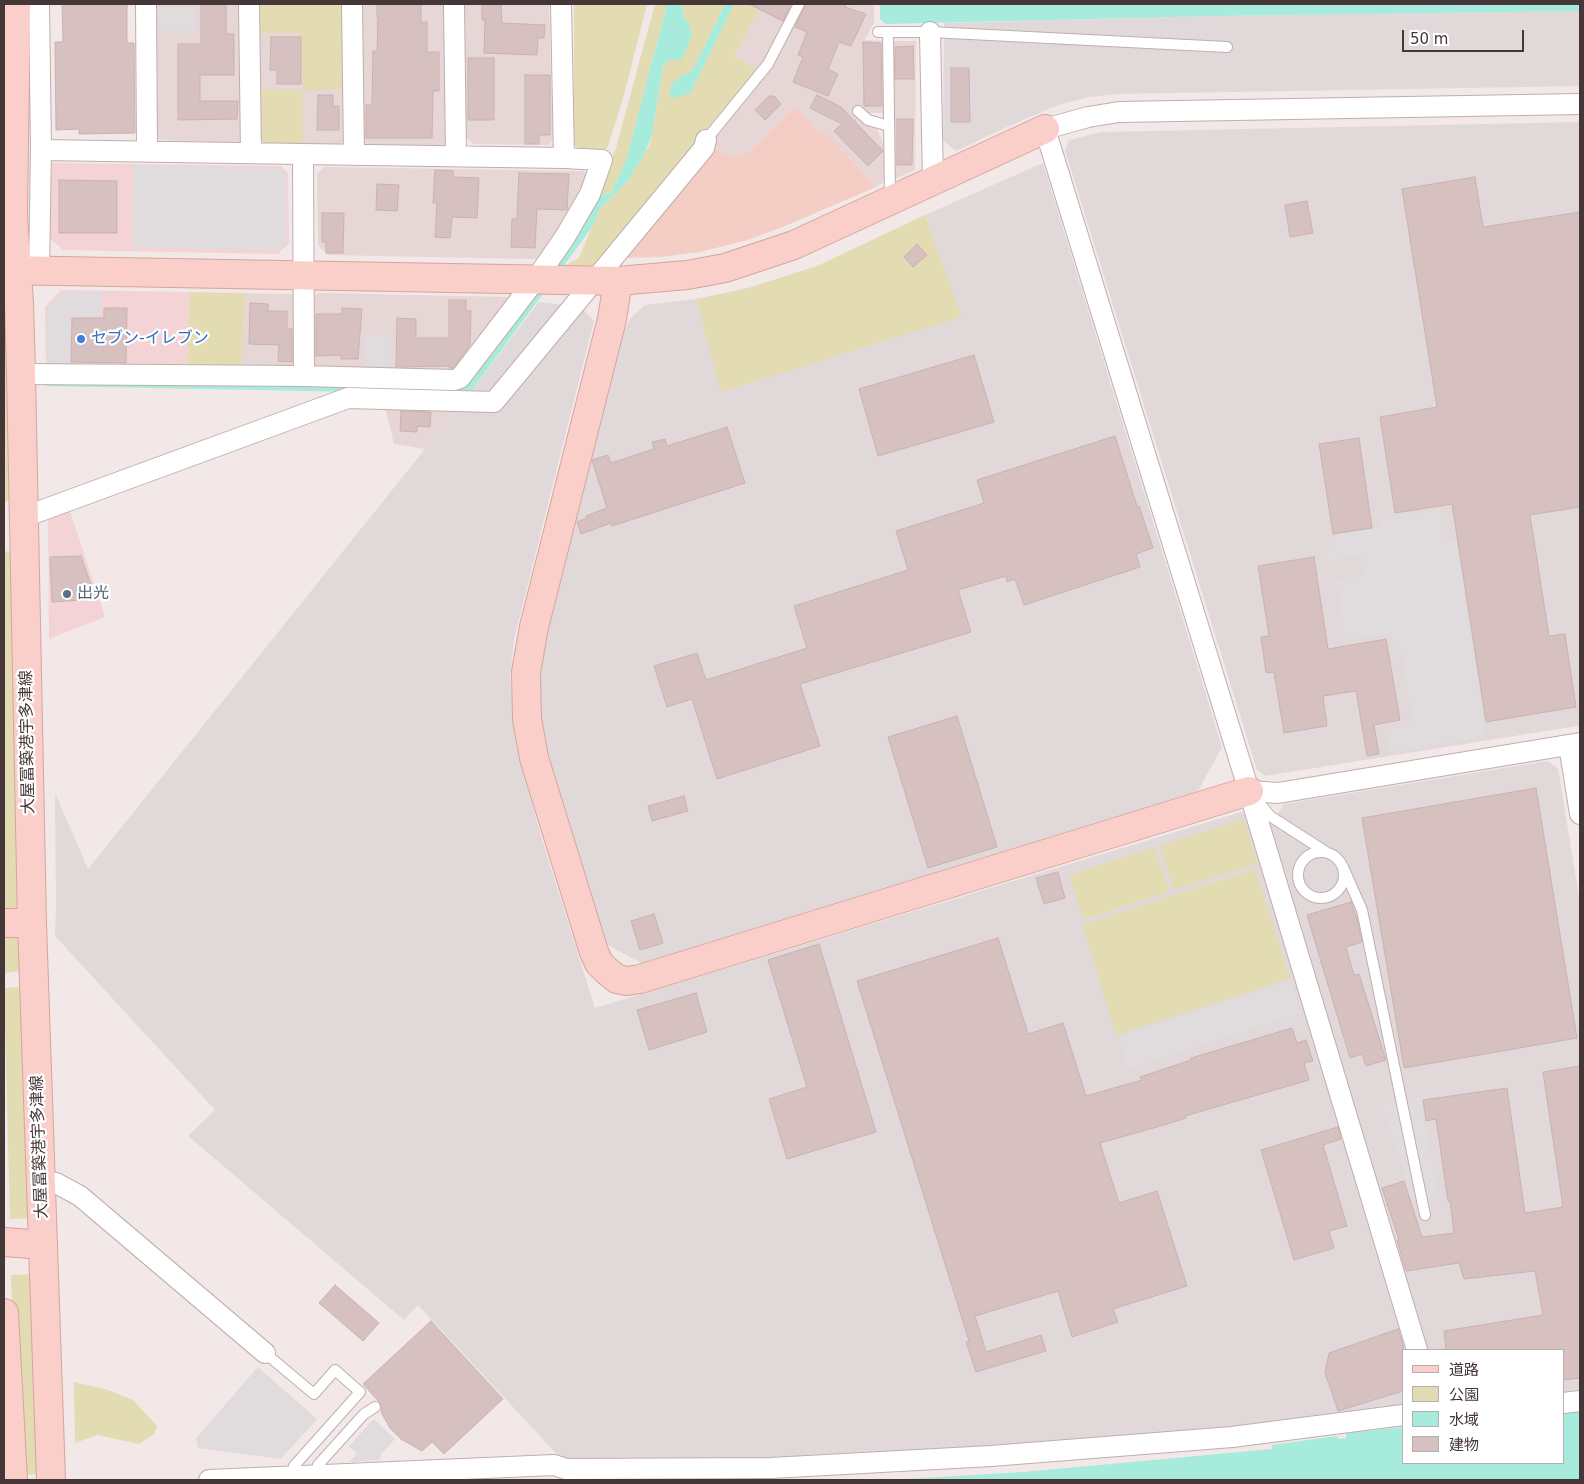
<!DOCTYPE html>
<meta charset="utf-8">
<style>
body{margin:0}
#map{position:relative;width:1584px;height:1484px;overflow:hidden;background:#f2e8e7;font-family:"DejaVu Sans","Noto Sans JP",sans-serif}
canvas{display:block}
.frame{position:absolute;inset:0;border:5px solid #453637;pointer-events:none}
.legend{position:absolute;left:1402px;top:1349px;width:162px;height:115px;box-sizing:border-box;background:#fff;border:1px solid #b5afaf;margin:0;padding:6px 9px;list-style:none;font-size:15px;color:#453637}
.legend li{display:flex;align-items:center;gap:10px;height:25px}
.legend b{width:25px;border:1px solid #b5afaf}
.scale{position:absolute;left:1402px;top:30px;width:122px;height:22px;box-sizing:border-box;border:2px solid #453637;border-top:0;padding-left:6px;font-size:15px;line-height:18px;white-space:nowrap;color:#453637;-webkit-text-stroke:4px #fff;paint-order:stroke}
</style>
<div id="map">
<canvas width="1584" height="1484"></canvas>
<div class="frame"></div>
<ul class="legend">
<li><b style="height:6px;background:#facfc9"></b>道路</li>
<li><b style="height:14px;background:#e3dbb2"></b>公園</li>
<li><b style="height:14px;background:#a7ebdc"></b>水域</li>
<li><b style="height:14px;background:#d6c0c0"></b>建物</li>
</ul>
<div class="scale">50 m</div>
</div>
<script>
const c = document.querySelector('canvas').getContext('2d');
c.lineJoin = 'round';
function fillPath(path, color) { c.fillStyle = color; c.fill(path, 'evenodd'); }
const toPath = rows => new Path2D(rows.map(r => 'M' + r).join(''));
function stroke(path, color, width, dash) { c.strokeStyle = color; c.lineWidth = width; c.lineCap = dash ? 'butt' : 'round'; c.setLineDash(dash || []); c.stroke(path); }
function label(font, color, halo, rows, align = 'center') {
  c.font = font + ' "DejaVu Sans","Noto Sans JP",sans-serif'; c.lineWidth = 4.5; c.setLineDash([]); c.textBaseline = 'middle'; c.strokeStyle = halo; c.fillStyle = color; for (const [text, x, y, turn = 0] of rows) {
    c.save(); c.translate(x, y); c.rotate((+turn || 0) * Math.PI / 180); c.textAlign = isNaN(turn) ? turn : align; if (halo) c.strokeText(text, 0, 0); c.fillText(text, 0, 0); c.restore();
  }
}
const residential = toPath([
 [155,4,243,4,244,137,238,143,160,140,155,137],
 [359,4,448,4,448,141,443,147,369,145,361,140],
 [464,4,549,4,553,139,549,145,474,144,466,138],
 [763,4,795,4,770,51,757,69,734,56],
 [805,4,874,4,874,22,865,40,884,41,886,113,869,113,885,146,884,182,876,187,831,138,815,128,795,107,747,154,729,156,709,143,790,31],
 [258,33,301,33,346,88,346,139,341,144,303,145,258,90],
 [893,41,916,41,915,170,894,179],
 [324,167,584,171,588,177,574,208,543,257,536,259,328,255,318,245,317,174],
 [245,293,292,294,297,298,296,365,291,372,241,371],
 [317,293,508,297,512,302,458,373,317,372,311,366,311,299],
 [384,403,459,407,447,426,425,449,394,444]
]);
const commercial = toPath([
 [44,163,281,166,288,173,289,243,278,254,63,250,44,233],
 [61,290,190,292,187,370,46,367,45,307],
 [64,509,70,511,105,617,49,639,48,515]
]);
const industrial = toPath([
 [1580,11,1580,86,1118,94,1089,97,1058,105,1007,127,956,151,943,140,944,23,1217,16],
 [1580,122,1580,729,1577,726,1265,776,1257,770,1065,150,1069,140,1102,132],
 [1043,163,1222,747,1198,791,641,963,606,944,544,739,540,707,540,672,545,637,623,332,630,319,645,305,696,299,722,391,961,317,925,215],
 [539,302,581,307,594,321,514,639,510,677,516,746,541,836,595,1008,1241,812,1248,816,1409,1350,1403,1350,1403,1409,1195,1431,975,1449,742,1459,566,1464,418,1305,404,1320,188,1136,215,1110,55,936,56,909,55,793,88,869,425,449,447,426,459,407],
 [1547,761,1558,768,1580,903,1580,1391,1563,1393,1563,1350,1426,1350,1268,829,1284,804]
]);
const green = toPath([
 [258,4,345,4,346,88,303,91,303,145,267,144,260,140,258,90,303,90,301,33,258,33],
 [574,4,647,4,624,95,607,149,579,149,574,144],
 [655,4,667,4,627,158,611,193,597,196,616,148],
 [682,4,725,4,693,70,675,80,689,94,734,4,763,4,734,56,757,69,600,260,588,268,562,267,579,258,599,209,627,182,649,146,652,135,663,65,669,60,679,60,688,22,683,16],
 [925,215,962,317,721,392,696,299,748,288,817,266],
 [190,292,245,293,241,371,187,370],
 [4,306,9,306,11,499,4,502],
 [4,551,10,552,12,555,20,907,18,912,4,913],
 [1244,819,1258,864,1174,890,1160,846],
 [1154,847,1169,892,1083,920,1069,875],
 [1255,869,1290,979,1116,1035,1082,925],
 [20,933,20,971,4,973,4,934],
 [22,987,30,1218,10,1219,4,988],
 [32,1274,40,1474,19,1475,11,1275],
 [74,1382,105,1389,133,1400,157,1426,154,1434,139,1444,97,1435,75,1443]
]);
const sand = toPath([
 [795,107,815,128,831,138,876,187,785,226,748,240,700,252,661,257,623,258,714,147,729,156,747,154]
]);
const parking = toPath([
 [158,7,195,7,195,31,158,31],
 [134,165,280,168,286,174,286,242,278,250,132,248],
 [62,292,101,292,101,317,71,317,71,367,46,367,47,307],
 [365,334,391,334,390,372,364,372],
 [1439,510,1443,540,1456,538,1486,737,1388,752,1385,730,1413,725,1401,647,1394,648,1392,633,1345,640,1336,580,1363,576,1361,555,1328,560,1326,547,1337,545,1335,533,1380,527,1380,519],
 [1291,980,1301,1013,1128,1069,1118,1036],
 [1420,1097,1438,1197,1413,1202,1382,1105],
 [258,1367,317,1419,281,1459,198,1448,196,1438],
 [374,1419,395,1439,381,1454,379,1460,349,1462,357,1454,349,1446]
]);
const water = toPath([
 [667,4,682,4,683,16,688,22,692,34,683,58,680,60,669,60,663,65,652,135,644,155,627,182,599,209,593,226,469,394,46,386,46,380,454,387,597,196,611,193,627,158],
 [725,4,734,4,692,90,689,94,672,98,669,90,675,80,693,70],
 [880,4,1580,4,1580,11,1217,16,886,24,880,19],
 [1580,1409,1580,1480,888,1480,1024,1472,1272,1449,1272,1445,1337,1436,1338,1439,1346,1438,1346,1433,1403,1427,1403,1463,1563,1463,1563,1410]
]);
const building = toPath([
 [62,4,127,4,127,43,134,43,135,133,79,134,79,129,56,130,55,42,63,42,62,4],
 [201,4,226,4,226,34,234,34,234,75,200,75,200,101,238,101,237,119,178,120,178,44,201,44,201,4],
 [377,4,421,4,421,22,427,22,427,52,439,52,439,91,433,91,432,138,366,138,366,105,372,105,373,51,377,51,378,17,377,17,377,4],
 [482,4,501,4,502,23,545,25,544,38,538,38,537,55,484,53,485,20,482,20,482,4],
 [749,4,791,4,783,21,749,4],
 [806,4,846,4,845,7,866,14,851,46,839,42,828,69,838,74,828,96,793,82,803,57,798,55,807,32,795,27,806,4],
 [271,37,301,37,301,84,277,84,277,70,270,70,271,37],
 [863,42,881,43,882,106,864,106,863,42],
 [913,46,914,79,895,79,895,47,913,46],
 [468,58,494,58,494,120,468,120,468,58],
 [951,68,969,68,970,122,951,122,951,68],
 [525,75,550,75,550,135,539,135,539,144,525,144,525,75],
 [318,95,333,95,333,106,339,106,339,130,317,130,318,95],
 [817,95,841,107,883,151,868,166,834,131,842,124,810,108,817,95],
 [769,96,774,96,781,104,765,120,755,110,769,96],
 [897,119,913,119,912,165,897,165,897,119],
 [435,170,453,171,453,177,479,178,477,218,452,217,450,238,435,237,437,203,433,203,435,170],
 [519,173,569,174,567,210,537,209,535,248,511,247,512,219,517,219,519,173],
 [1475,177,1483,227,1580,212,1580,507,1530,515,1549,636,1565,634,1576,707,1486,722,1452,504,1395,513,1380,417,1437,407,1402,189,1475,177],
 [59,180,117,181,117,233,59,233,59,180],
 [377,184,399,185,397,211,376,210,377,184],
 [1307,201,1313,233,1290,237,1285,205,1307,201],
 [322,213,344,213,343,253,326,253,326,242,322,242,322,213],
 [917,244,927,255,913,267,904,257,917,244],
 [449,300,466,300,466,311,471,311,470,345,453,368,449,368,449,366,396,367,397,318,416,319,416,338,449,338,449,300],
 [250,303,268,304,268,311,287,311,287,329,292,329,292,362,278,361,279,345,249,344,250,303],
 [104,308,127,308,126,363,71,362,72,318,104,318,104,308],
 [342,308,362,309,358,359,341,359,341,355,316,356,316,314,342,314,342,308],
 [974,355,994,422,878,456,859,389,974,355],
 [401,411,431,412,430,427,417,426,417,432,400,431,401,411],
 [727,427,745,483,612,526,611,523,581,534,577,522,587,518,586,516,607,508,592,460,608,455,611,463,654,449,652,442,665,439,667,446,727,427],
 [1115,436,1137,506,1139,506,1153,548,1136,554,1140,567,1024,605,1015,579,1007,582,1006,576,958,590,971,632,800,684,820,746,717,779,692,699,667,707,654,666,697,653,706,680,807,648,794,606,908,570,896,531,984,503,977,480,1115,436],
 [1359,438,1372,528,1333,534,1319,444,1359,438],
 [81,556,95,596,81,600,52,602,50,557,81,556],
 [1314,557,1328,649,1386,639,1400,720,1374,725,1379,754,1367,756,1356,691,1323,696,1327,726,1284,733,1274,672,1266,673,1261,637,1269,636,1258,566,1314,557],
 [957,716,997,847,928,868,888,737,957,716],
 [1536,788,1577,1038,1404,1068,1362,818,1536,788],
 [684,796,688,811,652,821,648,806,684,796],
 [1058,872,1065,898,1044,904,1036,878,1058,872],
 [1351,902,1357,919,1362,942,1346,947,1354,975,1359,974,1386,1060,1366,1066,1362,1054,1350,1058,1307,915,1351,902],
 [654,914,663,943,640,950,631,921,654,914],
 [998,938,1028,1034,1063,1023,1086,1096,1142,1080,1140,1077,1191,1060,1191,1058,1292,1028,1297,1043,1306,1040,1313,1061,1304,1063,1309,1080,1185,1116,1186,1118,1157,1127,1100,1143,1119,1203,1157,1191,1187,1286,1113,1309,1118,1322,1072,1337,1058,1291,975,1316,986,1352,1041,1335,1046,1351,976,1372,966,1342,969,1341,857,981,998,938],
 [819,944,876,1132,787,1159,769,1099,807,1087,768,960,819,944],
 [696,993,707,1032,649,1050,637,1010,696,993],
 [1580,1066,1580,1378,1563,1380,1563,1350,1446,1350,1444,1331,1543,1315,1535,1271,1464,1279,1459,1263,1406,1271,1397,1240,1399,1240,1382,1188,1404,1181,1422,1237,1454,1233,1450,1201,1448,1201,1436,1119,1426,1121,1423,1100,1507,1088,1525,1213,1563,1207,1543,1072,1580,1066],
 [1338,1127,1341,1139,1323,1145,1347,1226,1329,1231,1334,1248,1294,1260,1261,1150,1338,1127],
 [335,1285,379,1323,363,1341,319,1303,335,1285],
 [431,1321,503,1399,444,1454,432,1442,422,1451,401,1439,390,1428,382,1414,380,1403,363,1384,431,1321],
 [1398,1329,1403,1344,1403,1391,1338,1411,1325,1373,1329,1353,1398,1329]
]);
const lane = toPath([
 [878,32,930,32,1227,47],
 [888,32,890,199],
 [858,111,868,120,889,126],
 [706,140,768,64,799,4],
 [1257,800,1270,816,1326,852],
 '1298 875a23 23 0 1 1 46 0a23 23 0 1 1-46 0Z',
 [1343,867,1362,910,1425,1215],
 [265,1353,314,1394,335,1370,360,1392,294,1466,293,1477],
 [315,1475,318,1465,364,1414,375,1407]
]);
const street = toPath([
 [146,4,147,152],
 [249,4,251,153],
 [352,4,354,155],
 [454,4,456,156],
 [561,4,564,158],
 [930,32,933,182],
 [303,154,304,376],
 [39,271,41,150,39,4],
 [21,374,304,376,454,380,460,378,536,279,565,237,590,194,602,160,564,158,41,150],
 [24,517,348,398,494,402,704,148,706,140],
 [1569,745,1580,814],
 [1249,791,1278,793,1580,743],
 [41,1180,56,1183,80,1196,265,1353],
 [1417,1350,1249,791,1045,129,1088,117,1119,112,1580,104],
 [1563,1403,1580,1401],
 [209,1480,554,1465,566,1469,771,1468,991,1456,1232,1437,1403,1415]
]);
const secondary = toPath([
 [16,4,13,216,19,303,21,374,32,923,51,1480],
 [4,270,618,281,687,275,725,268,794,245,1045,129],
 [618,281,612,319,534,627,526,672,527,719,534,758,594,952,599,963,607,971,617,979,627,981,640,979,1249,791],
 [4,923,32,923],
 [4,1242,43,1245],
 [4,1313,13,1480]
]);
const markers = [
 [81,339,5,"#3f7fe0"],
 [67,594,5,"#5c6f8a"]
];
const shopNames = [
 ["セブン-イレブン",91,339]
];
const serviceNames = [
 ["出光",77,594]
];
const streetNames = [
 ["大屋冨築港宇多津線",28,742,-91],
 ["大屋冨築港宇多津線",40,1147,-92]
];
fillPath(residential, '#e6d6d5');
fillPath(commercial, '#f3d3d5');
fillPath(industrial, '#e1d9d9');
fillPath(green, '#e3dbb2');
fillPath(sand, '#f4cdc5');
fillPath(parking, '#e0dbdc');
fillPath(water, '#a7ebdc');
fillPath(building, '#d6c0c0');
stroke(building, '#cdb1b1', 1);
stroke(lane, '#c0aead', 12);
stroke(street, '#c0aead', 22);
stroke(secondary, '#d5a49e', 30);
stroke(lane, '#fff', 10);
stroke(street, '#fff', 20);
stroke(secondary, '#facfc9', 28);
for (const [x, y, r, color] of markers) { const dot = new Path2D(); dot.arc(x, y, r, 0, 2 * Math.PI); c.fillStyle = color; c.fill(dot); stroke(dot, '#fff', 2); }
label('16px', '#366cbe', '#fff', shopNames, 'left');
label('16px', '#4e5e75', '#fff', serviceNames, 'left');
label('16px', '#453637', '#fff', streetNames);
</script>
